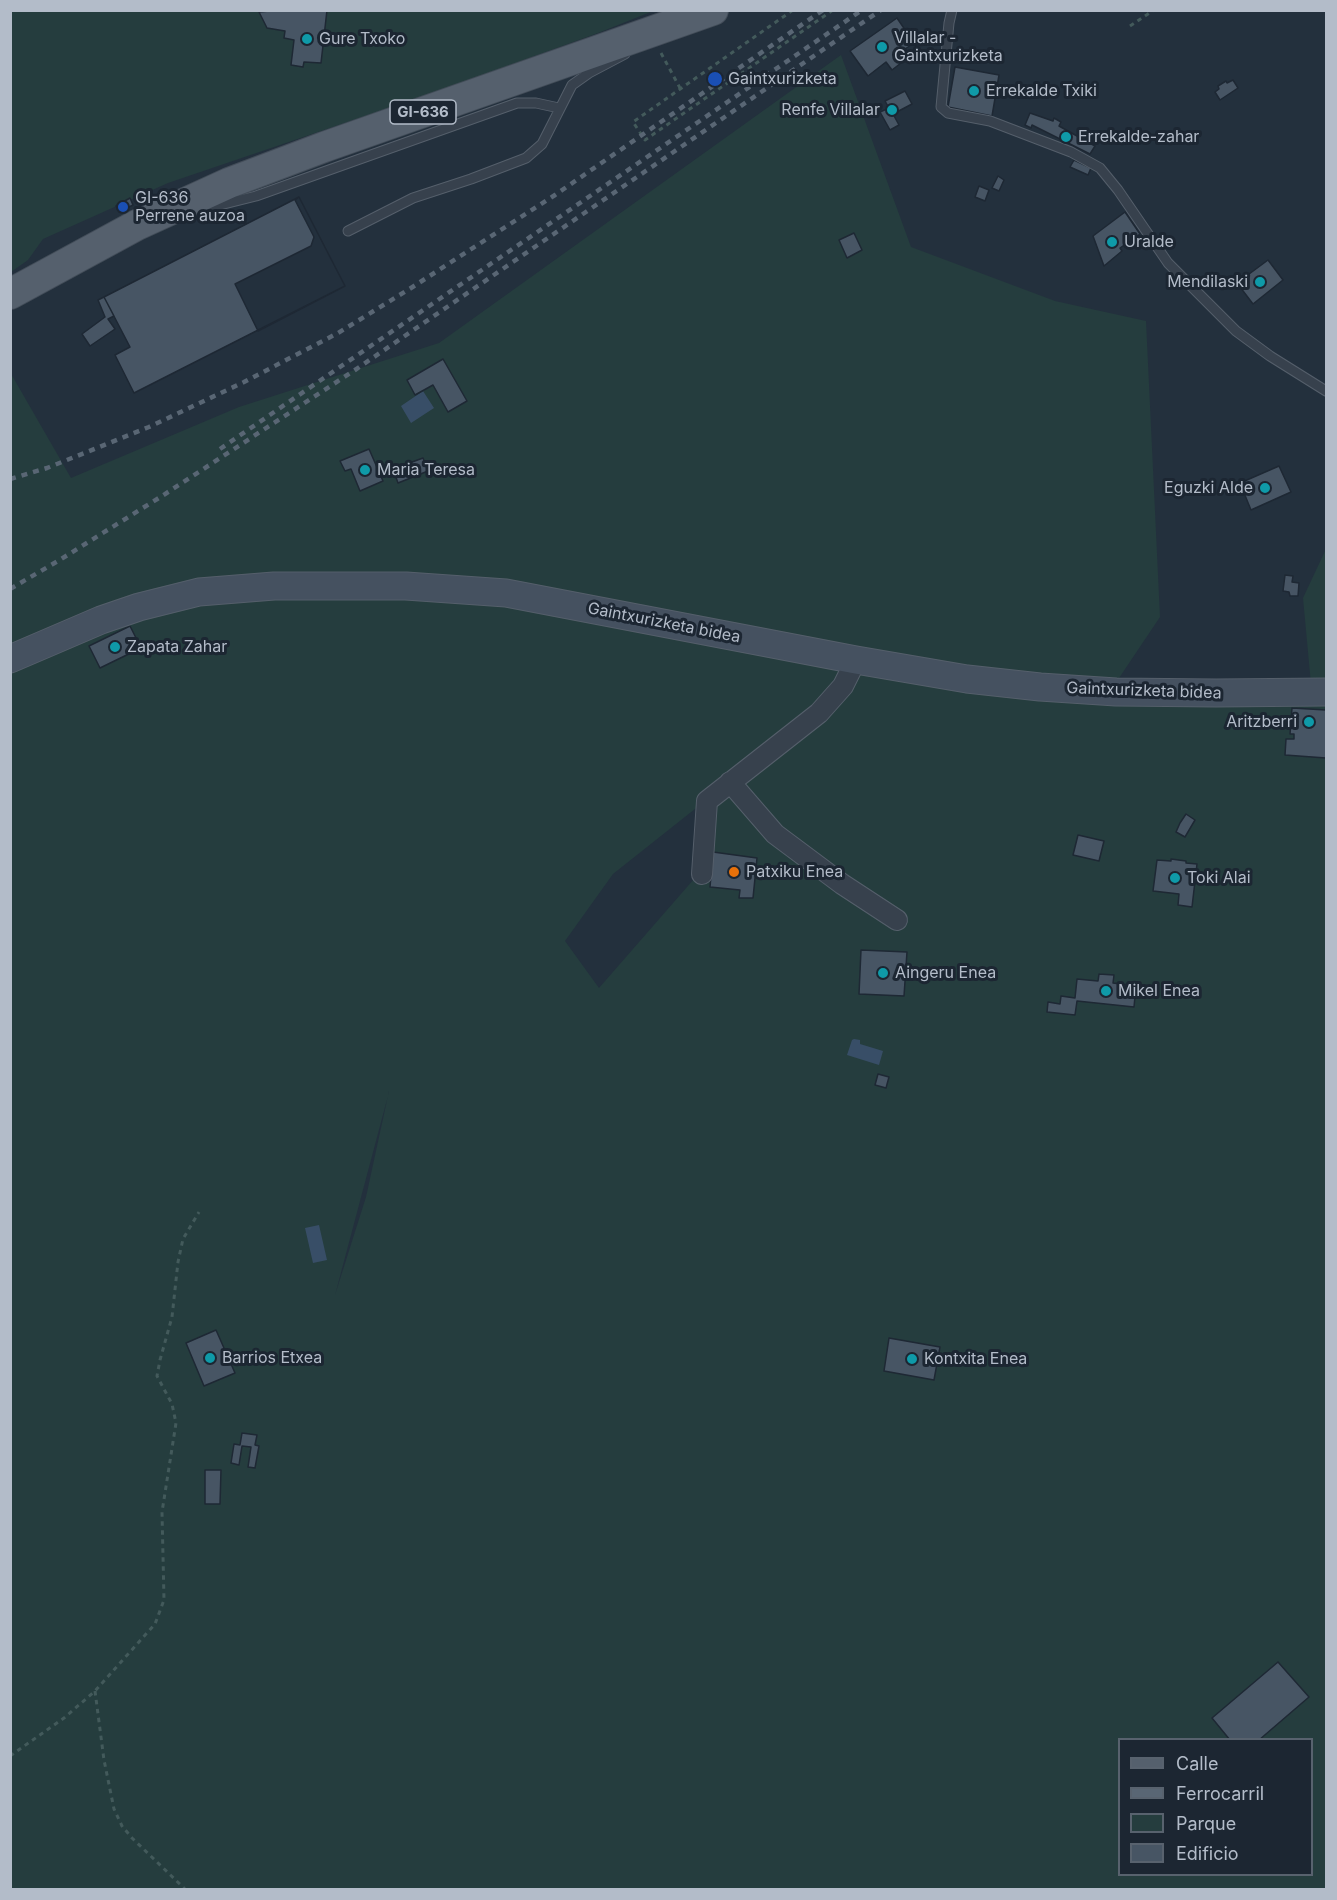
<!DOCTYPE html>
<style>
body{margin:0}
#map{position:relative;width:1337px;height:1900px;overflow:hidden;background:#23303d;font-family:Inter,sans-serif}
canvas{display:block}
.frame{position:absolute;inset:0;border:12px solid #b3bcc9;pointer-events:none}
.legend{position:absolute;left:1118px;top:1738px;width:195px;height:138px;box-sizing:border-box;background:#1c2632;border:2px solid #58626e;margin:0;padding:8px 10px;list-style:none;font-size:18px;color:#b3bcc9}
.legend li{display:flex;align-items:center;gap:12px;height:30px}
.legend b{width:30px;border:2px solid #58626e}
</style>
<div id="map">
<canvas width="1337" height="1900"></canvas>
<div class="frame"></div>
<ul class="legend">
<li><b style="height:8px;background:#55606d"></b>Calle</li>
<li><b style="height:8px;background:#596674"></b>Ferrocarril</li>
<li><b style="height:16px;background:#253d3e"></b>Parque</li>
<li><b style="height:16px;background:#475564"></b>Edificio</li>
</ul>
</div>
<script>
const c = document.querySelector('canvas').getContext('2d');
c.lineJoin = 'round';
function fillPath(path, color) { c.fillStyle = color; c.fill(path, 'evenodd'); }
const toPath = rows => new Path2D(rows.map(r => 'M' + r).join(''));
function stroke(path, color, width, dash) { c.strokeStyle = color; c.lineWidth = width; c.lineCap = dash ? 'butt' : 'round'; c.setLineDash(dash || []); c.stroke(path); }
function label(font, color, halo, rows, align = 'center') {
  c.font = font + ' Inter,sans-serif'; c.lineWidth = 6; c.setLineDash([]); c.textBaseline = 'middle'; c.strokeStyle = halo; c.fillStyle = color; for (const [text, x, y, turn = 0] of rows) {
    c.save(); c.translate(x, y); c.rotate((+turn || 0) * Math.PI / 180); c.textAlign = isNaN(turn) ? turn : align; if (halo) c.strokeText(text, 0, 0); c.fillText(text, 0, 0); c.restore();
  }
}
const green = toPath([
 [11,11,653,11,598,33,433,93,168,183,43,239,28,260,11,272],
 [841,55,911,247,1055,301,1146,321,1160,617,1113,687,1313,706,1303,598,1326,549,1326,1889,11,1889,10,372,71,478,239,407,439,343],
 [700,805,694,879,599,988,565,941,613,874],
 [389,1091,366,1197,335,1295,389,1092],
 [1120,1740,1312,1740,1312,1874,1120,1874]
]);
const water = toPath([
 [423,391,434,408,411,423,401,406],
 [854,1039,860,1040,860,1044,883,1051,879,1065,847,1055,852,1040],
 [319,1225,327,1260,313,1263,305,1228]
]);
const building = toPath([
 [280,10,327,10,321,63,304,62,303,67,291,65,294,40,284,38,285,31,267,28,259,12,280,10],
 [897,18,914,43,896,55,901,63,892,70,886,62,868,76,850,51,897,18],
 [955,67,999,75,992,116,948,107,955,67],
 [1233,80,1238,88,1220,100,1215,92,1219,89,1218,86,1226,81,1227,83,1233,80],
 [905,91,912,104,893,114,899,125,890,130,880,112,889,108,885,101,905,91],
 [1030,113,1053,121,1054,118,1061,122,1059,126,1095,146,1090,154,1032,125,1031,128,1025,125,1030,113],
 [1074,160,1091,168,1088,175,1070,167,1074,160],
 [998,176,1004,180,999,191,992,188,998,176],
 [979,186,989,190,985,201,975,197,979,186],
 [299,197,345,286,134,393,115,355,130,347,104,297,299,197],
 [299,197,345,286,258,331,235,284,311,246,314,237,295,200,299,197],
 [130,198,133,205,119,212,116,206,130,198],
 [1125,212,1140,234,1120,248,1122,251,1104,266,1093,236,1125,212],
 [854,233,862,250,847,258,839,240,854,233],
 [1268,260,1283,280,1253,304,1237,283,1268,260],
 [104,297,114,316,108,319,115,329,90,346,82,334,105,317,98,300,104,297],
 [443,359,467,401,448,412,433,385,415,395,407,380,443,359],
 [369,449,383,481,360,491,351,469,345,471,340,461,369,449],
 [423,458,428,471,398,483,393,469,423,458],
 [1279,466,1291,492,1251,510,1240,483,1279,466],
 [1285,575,1293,576,1292,582,1299,583,1298,596,1290,596,1289,592,1283,591,1285,575],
 [130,626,141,648,100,668,89,646,130,626],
 [1292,708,1326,710,1326,758,1285,755,1286,739,1294,739,1294,734,1290,734,1292,708],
 [1186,814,1195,820,1185,837,1176,832,1180,823,1186,814],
 [1078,835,1104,841,1099,861,1073,855,1078,835],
 [713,852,757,858,753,898,739,898,740,890,710,887,713,852],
 [1171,859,1186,861,1186,863,1197,864,1192,907,1178,905,1179,894,1153,891,1157,860,1171,861,1171,859],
 [861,950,907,952,904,996,859,994,861,950],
 [1099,974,1114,975,1113,983,1136,986,1134,1007,1077,1001,1075,1015,1047,1012,1048,1002,1060,1004,1061,996,1075,998,1077,979,1098,981,1099,974],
 [878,1074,889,1077,886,1088,875,1085,878,1074],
 [216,1330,235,1373,204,1386,186,1343,216,1330],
 [889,1338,940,1347,934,1380,884,1371,889,1338],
 [242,1433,257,1435,255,1445,259,1446,255,1468,248,1467,251,1447,242,1446,239,1465,231,1463,234,1444,240,1445,242,1433],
 [205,1470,221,1470,220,1504,205,1504,205,1470],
 [1278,1662,1309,1697,1259,1740,1230,1740,1212,1718,1278,1662]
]);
const path = toPath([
 [793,10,633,122,645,140,833,10],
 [1130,26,1154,10],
 [661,53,680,88],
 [95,1691,104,1760,114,1809,122,1826,132,1838,186,1890],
 [10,1756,64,1718,95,1691,155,1624,164,1600,162,1512,176,1423,172,1404,157,1376,160,1360,172,1317,178,1262,183,1239,199,1212]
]);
const service = toPath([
 [952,10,949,23,941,107,948,113,990,121,1071,152,1100,168,1118,190,1168,263,1236,331,1270,356,1326,391],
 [204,209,256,196,517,103,536,103,559,108],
 [348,231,413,198,471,179,526,158,542,144,572,85,589,73,625,54]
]);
const minor = toPath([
 [730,782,775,834,842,884,897,920],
 [702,874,707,801,819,713,843,686,856,660]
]);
const secondary = toPath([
 [10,659,101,620,139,607,199,592,274,586,406,586,506,593,856,660,967,679,1040,687,1116,692,1216,693,1326,692]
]);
const primary = toPath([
 [10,294,137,225,229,183,324,147,713,10]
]);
const rail = toPath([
 [220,449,862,10],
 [10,479,47,468,149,427,244,382,338,333,411,288,555,195,823,10],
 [10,589,58,561,162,496,355,370,881,10]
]);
const markers = [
 [307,39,6,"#0f9aa8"],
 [882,47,6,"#0f9aa8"],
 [715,79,8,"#1a4fb4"],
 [974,91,6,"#0f9aa8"],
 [892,110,6,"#0f9aa8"],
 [1066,137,6,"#0f9aa8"],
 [123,207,6,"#1a4fb4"],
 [1112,242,6,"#0f9aa8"],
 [1260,282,6,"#0f9aa8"],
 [365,470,6,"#0f9aa8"],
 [1265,488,6,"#0f9aa8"],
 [115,647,6,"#0f9aa8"],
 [1309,722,6,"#0f9aa8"],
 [734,872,6,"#e8710a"],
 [1175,878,6,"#0f9aa8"],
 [883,973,6,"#0f9aa8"],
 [1106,991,6,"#0f9aa8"],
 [210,1358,6,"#0f9aa8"],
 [912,1359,6,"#0f9aa8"]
];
const shields = [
 [423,112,66]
];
const shieldNames = [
 ["GI-636",423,112]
];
const poiNames = [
 ["Villalar -",894,38],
 ["Gaintxurizketa",894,56],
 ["Gure Txoko",319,39],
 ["Gaintxurizketa",728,79],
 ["Errekalde Txiki",986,91],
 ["Renfe Villalar",880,110,"right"],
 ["Errekalde-zahar",1078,137],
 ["GI-636",135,198],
 ["Perrene auzoa",135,216],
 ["Uralde",1124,242],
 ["Mendilaski",1248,282,"right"],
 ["Maria Teresa",377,470],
 ["Eguzki Alde",1253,488,"right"],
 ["Zapata Zahar",127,647],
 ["Aritzberri",1297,722,"right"],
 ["Patxiku Enea",746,872],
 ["Toki Alai",1187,878],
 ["Aingeru Enea",895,973],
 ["Mikel Enea",1118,991],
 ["Barrios Etxea",222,1358],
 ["Kontxita Enea",924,1359]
];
const streetNames = [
 ["Gaintxurizketa bidea",664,623,11],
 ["Gaintxurizketa bidea",1144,691,2]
];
fillPath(green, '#253d3e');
fillPath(water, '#384e67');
fillPath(building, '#475564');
stroke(building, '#1e2834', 1.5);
stroke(service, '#555f6b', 11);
stroke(minor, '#555f6b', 22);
stroke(secondary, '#555f6b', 29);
stroke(primary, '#434d59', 32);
stroke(path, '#435a5b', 3, [4.5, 4.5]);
stroke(service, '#37414d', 9);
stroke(minor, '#37414d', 20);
stroke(secondary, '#455160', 27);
stroke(primary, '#55606d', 30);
stroke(rail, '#596674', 4.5, [6, 6]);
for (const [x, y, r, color] of markers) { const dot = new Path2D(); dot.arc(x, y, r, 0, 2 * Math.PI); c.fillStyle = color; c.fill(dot); stroke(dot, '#1c2632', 2); }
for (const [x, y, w] of shields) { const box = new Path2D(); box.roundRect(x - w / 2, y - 12, w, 24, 4.5); c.fillStyle = '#1c2632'; c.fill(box); stroke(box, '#b3bcc9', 1.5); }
label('bold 15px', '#b3bcc9', null, shieldNames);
label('16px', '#b3bcc9', '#1c2632', poiNames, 'left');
label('16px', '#b3bcc9', '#1c2632', streetNames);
</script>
